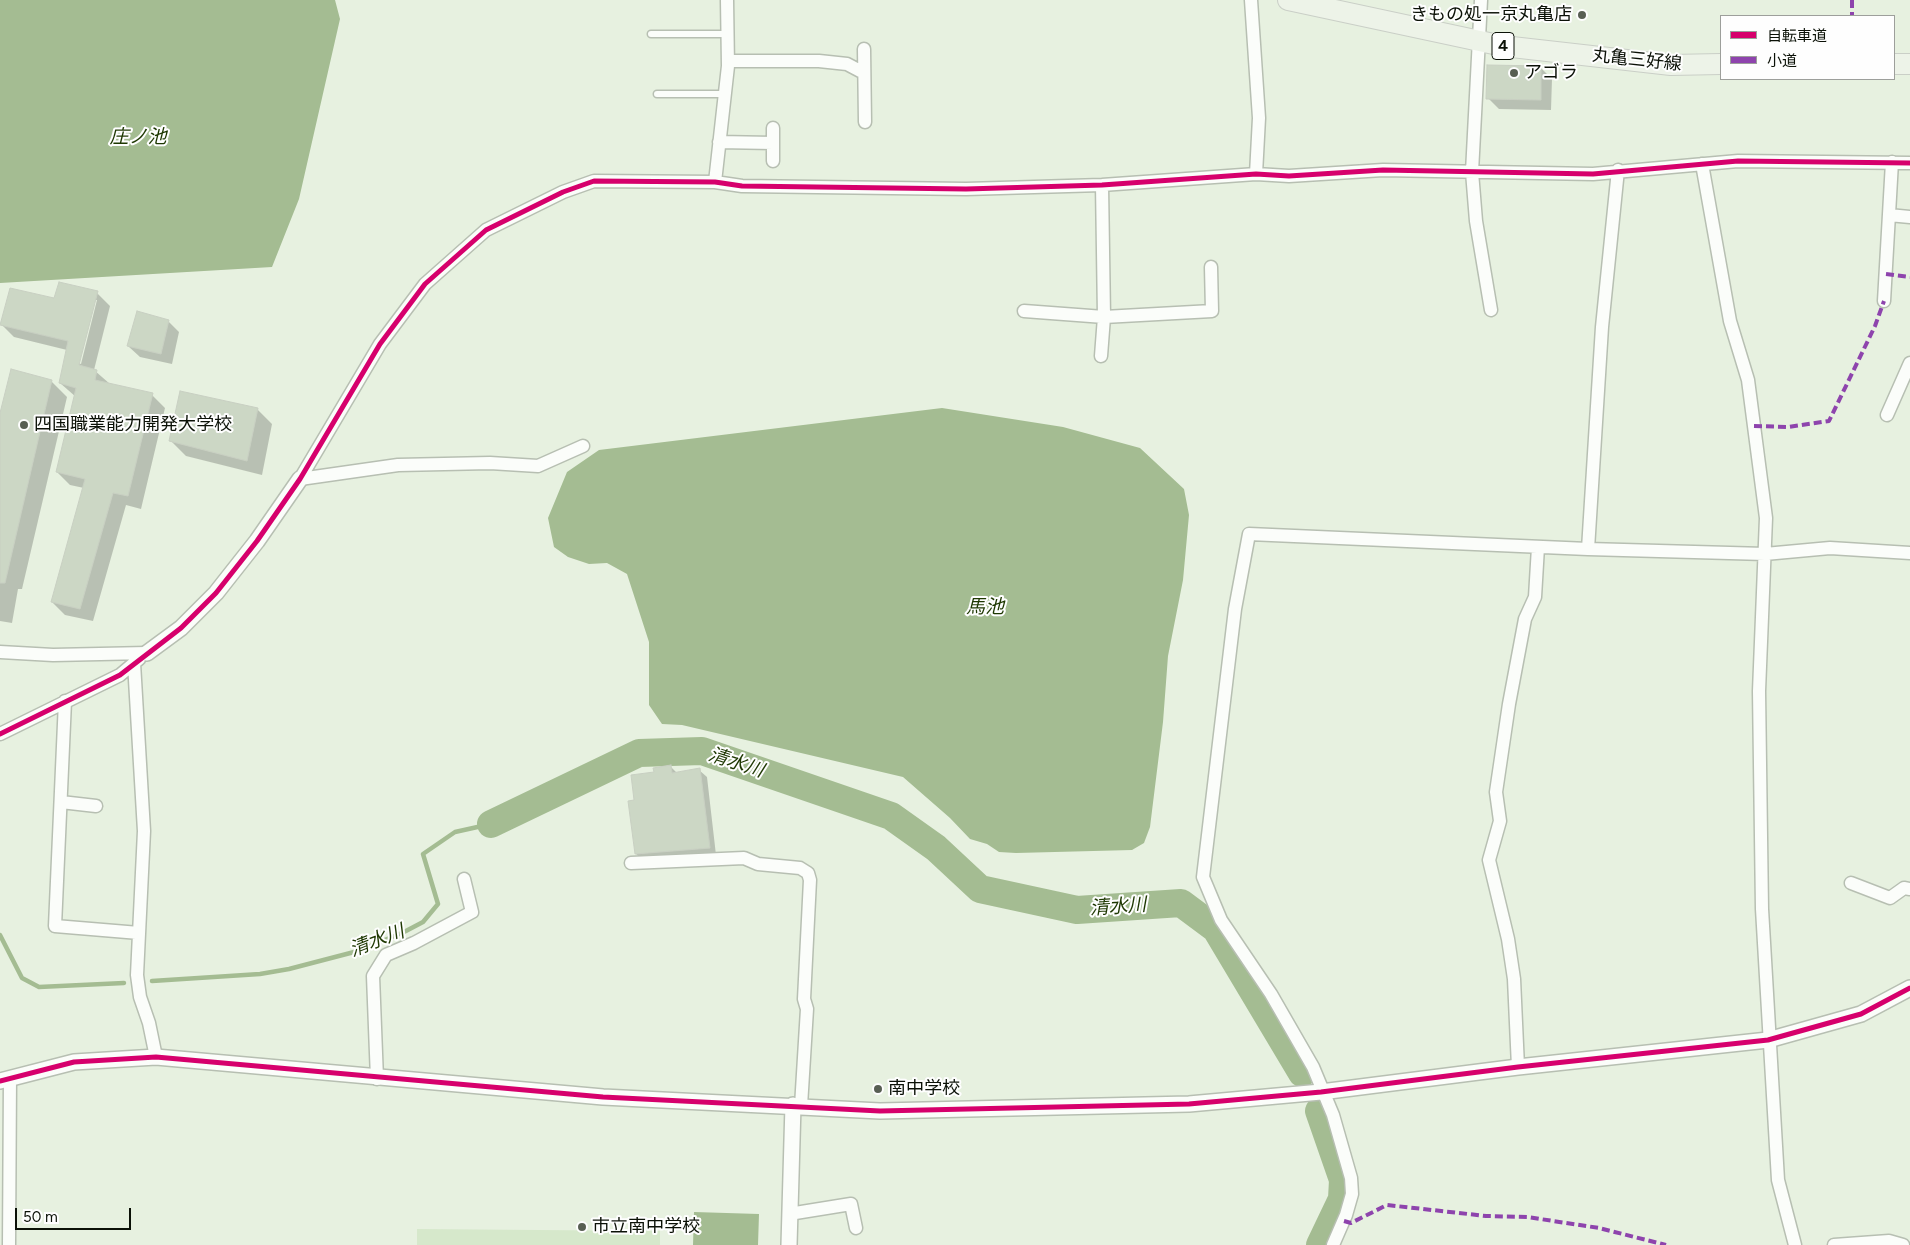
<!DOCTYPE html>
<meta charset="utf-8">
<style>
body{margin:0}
#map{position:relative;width:1910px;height:1245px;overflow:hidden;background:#e7f1e0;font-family:Figtree,"Noto Sans JP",sans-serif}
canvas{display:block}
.legend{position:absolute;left:1720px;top:15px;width:175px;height:65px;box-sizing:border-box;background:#fefefe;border:1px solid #9d9f9b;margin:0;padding:6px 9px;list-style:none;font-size:15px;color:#0b1107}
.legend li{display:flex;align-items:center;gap:10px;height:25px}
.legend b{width:25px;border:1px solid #9d9f9b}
.scale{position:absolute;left:15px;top:1208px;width:116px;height:22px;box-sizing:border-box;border:2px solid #0b1107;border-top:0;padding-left:6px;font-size:15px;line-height:18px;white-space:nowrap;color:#0b1107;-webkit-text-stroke:4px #fefefe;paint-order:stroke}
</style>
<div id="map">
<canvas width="1910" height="1245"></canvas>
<ul class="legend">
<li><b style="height:6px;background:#d6006c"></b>自転車道</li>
<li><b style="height:6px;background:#8e44ad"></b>小道</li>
</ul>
<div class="scale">50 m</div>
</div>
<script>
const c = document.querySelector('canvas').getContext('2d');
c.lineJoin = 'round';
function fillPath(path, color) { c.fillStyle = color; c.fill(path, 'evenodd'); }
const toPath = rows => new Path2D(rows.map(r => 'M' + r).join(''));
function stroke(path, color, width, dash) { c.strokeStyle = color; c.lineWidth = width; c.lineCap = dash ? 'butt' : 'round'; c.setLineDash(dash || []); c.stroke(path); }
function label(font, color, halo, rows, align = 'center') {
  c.font = font + ' Figtree,"Noto Sans JP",sans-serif'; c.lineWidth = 4; c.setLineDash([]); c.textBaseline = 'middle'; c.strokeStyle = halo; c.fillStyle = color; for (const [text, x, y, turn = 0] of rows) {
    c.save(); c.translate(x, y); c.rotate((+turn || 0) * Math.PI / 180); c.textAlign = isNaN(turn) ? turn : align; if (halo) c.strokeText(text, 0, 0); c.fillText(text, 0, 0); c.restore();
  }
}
const green = toPath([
 [417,1229,660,1231,660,1245,417,1245]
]);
const water = toPath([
 [0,0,335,0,340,19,299,199,272,267,0,283],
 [942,408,1063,427,1140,448,1184,489,1189,515,1183,580,1168,656,1163,722,1150,827,1144,843,1132,850,1016,853,999,852,987,844,970,839,950,818,903,777,682,725,662,724,649,705,649,642,627,574,607,563,589,564,568,557,554,547,548,518,567,472,599,450],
 [694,1212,759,1214,758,1245,693,1245]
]);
const shadow = toPath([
 [1541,68,1552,79,1551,110,1499,109,1488,98],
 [97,293,110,306,94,370,110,384,152,395,165,408,141,509,126,505,93,621,65,615,52,602,84,488,70,485,57,472,76,397,60,383,67,350,14,337,1,324,55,299],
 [94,300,97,300,81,364,78,363],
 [168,321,179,332,172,364,140,357,128,346],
 [51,381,67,397,22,589,18,589,12,623,0,621,0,420],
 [257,409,272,424,262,475,186,456,171,441],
 [670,766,677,773,699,770,707,777,716,855,644,861,636,854,636,801,655,773]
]);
const stream = toPath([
 [0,935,22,978,39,987,124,983],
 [152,981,260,974,289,969,358,951,404,932,423,922,438,904,423,854,455,832,491,824]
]);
const river = toPath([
 [491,824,639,753,702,751,891,816,936,848,980,889,1077,910,1181,903,1216,929,1302,1073],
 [1319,1111,1343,1180,1342,1199,1320,1245]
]);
const building = toPath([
 [1487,65,1541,66,1541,100,1486,99,1487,65],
 [59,282,98,291,79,365,97,370,95,380,153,393,128,496,113,493,80,609,51,602,85,479,56,472,76,388,59,383,68,341,0,325,10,288,54,298,59,282],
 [137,311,169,320,161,354,127,346,137,311],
 [11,369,52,380,5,583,0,583,0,413,11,369],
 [180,391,258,408,247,461,169,441,180,391],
 [671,765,672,773,700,768,710,848,635,854,628,801,634,800,631,775,654,772,653,768,671,765]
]);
const service = toPath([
 [651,34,728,34],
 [657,94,725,94]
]);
const minor = toPath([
 [1251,0,1259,118,1256,174],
 [1481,0,1472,172,1476,221,1491,310],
 [864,49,865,122],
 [728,61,819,61,847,64,864,73],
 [719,142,773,143],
 [773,161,773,128],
 [1702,164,1730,321,1748,380,1766,518,1759,691,1762,909,1778,1180,1795,1245],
 [715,182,728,66,727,0],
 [1102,185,1104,317,1212,311,1211,267],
 [1889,215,1910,217],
 [1884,301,1892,162],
 [1024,311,1104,317,1101,356],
 [1887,415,1910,363],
 [300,479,380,344,425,284,486,230,563,192,594,181,715,182,742,186,966,189,1102,185,1256,174,1289,176,1383,170,1593,174,1738,161,1910,163],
 [300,479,398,465,490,463,538,466,583,446],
 [1588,549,1602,327,1618,170],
 [0,652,53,655,147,653],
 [134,663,144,831,137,975,140,997,149,1023,156,1057],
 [65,701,55,926,139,933],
 [0,734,120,675,139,659],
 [61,802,96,806],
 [631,863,744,858,758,864,800,868,808,873,810,880,804,999,807,1009,801,1106],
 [1851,883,1890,898,1904,888,1910,889],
 [1518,1067,1514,979,1508,939,1489,860,1500,821,1496,792,1509,704,1525,619,1535,597,1538,547],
 [377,1079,373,976,386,955,414,943,472,912,464,879],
 [789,1214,851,1204,856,1228],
 [9,1245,10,1078],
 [1333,1245,1346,1215,1352,1194,1351,1178,1333,1115,1313,1067,1271,994,1221,920,1203,877,1235,609,1249,534,1588,549,1765,554,1830,548,1910,553],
 [1834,1245,1889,1241,1903,1245]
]);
const tertiary = toPath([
 [147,653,181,628,216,593,257,541,300,479],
 [0,1081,74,1062,156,1057,603,1097,880,1111,1189,1104,1321,1092,1518,1067,1768,1040,1861,1014,1910,988],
 [789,1245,793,1105]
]);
const primary = toPath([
 [1288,0,1503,46,1671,65,1721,64],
 [1894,64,1910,64]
]);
const quiet = toPath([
 [1852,0,1852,16],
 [1886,274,1910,277],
 [1754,426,1788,427,1829,421,1875,326,1884,301],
 [1344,1221,1351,1223,1387,1205,1486,1216,1527,1217,1599,1228,1666,1245]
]);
const cycleway = toPath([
 [0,734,120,675,181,628,216,593,257,541,300,479,380,344,425,284,486,230,563,192,594,181,715,182,742,186,966,189,1102,185,1256,174,1289,176,1383,170,1593,174,1738,161,1910,163],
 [0,1081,74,1062,156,1057,603,1097,880,1111,1189,1104,1321,1092,1518,1067,1768,1040,1861,1014,1910,988]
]);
const markers = [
 [1582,15,5,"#585f53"],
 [1514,73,5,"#585f53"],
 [24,425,5,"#585f53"],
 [878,1089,5,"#585f53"],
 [582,1227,5,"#585f53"]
];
const shields = [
 [1503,46,22]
];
const shieldNames = [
 ["4",1503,46]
];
const poiNames = [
 ["きもの処一京丸亀店",1572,15,"right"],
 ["アゴラ",1524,73],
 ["四国職業能力開発大学校",34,425],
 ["南中学校",888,1089],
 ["市立南中学校",592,1227]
];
const streetNames = [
 ["丸亀三好線",1637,60,6]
];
const waterNames = [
 ["庄ノ池",138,137],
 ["馬池",985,607],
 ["清水川",736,763,18],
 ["清水川",1118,907,-4],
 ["清水川",377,941,-21]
];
fillPath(green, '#d6e8cb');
fillPath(water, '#a4bc92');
fillPath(shadow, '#0003');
stroke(stream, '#a4bc92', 4.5);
stroke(river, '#a4bc92', 28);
fillPath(building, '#ccd7c5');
stroke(building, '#c8cfc2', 1);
stroke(service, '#b7bfb2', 9);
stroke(minor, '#b7bfb2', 15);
stroke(tertiary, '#b7bfb2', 18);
stroke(primary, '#cacfc7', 22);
stroke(service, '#fbfdfa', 6);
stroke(minor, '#fbfdfa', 12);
stroke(tertiary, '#fbfdfa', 15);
stroke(primary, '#edf3e8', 20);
stroke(quiet, '#8e44ad', 4, [8, 4]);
stroke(cycleway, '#d6006c', 5);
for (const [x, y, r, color] of markers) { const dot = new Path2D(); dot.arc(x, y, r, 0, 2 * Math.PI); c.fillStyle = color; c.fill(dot); stroke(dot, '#fefefe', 2); }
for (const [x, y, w] of shields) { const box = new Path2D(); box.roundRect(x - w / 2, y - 13.5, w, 27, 4); c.fillStyle = '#fefefe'; c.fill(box); stroke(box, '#0b1107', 1); }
label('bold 16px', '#0b1107', null, shieldNames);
label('18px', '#0b1107', '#fefefe', poiNames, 'left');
label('18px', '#0b1107', '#fefefe', streetNames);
label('italic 19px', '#1d3700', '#fefefe', waterNames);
</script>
